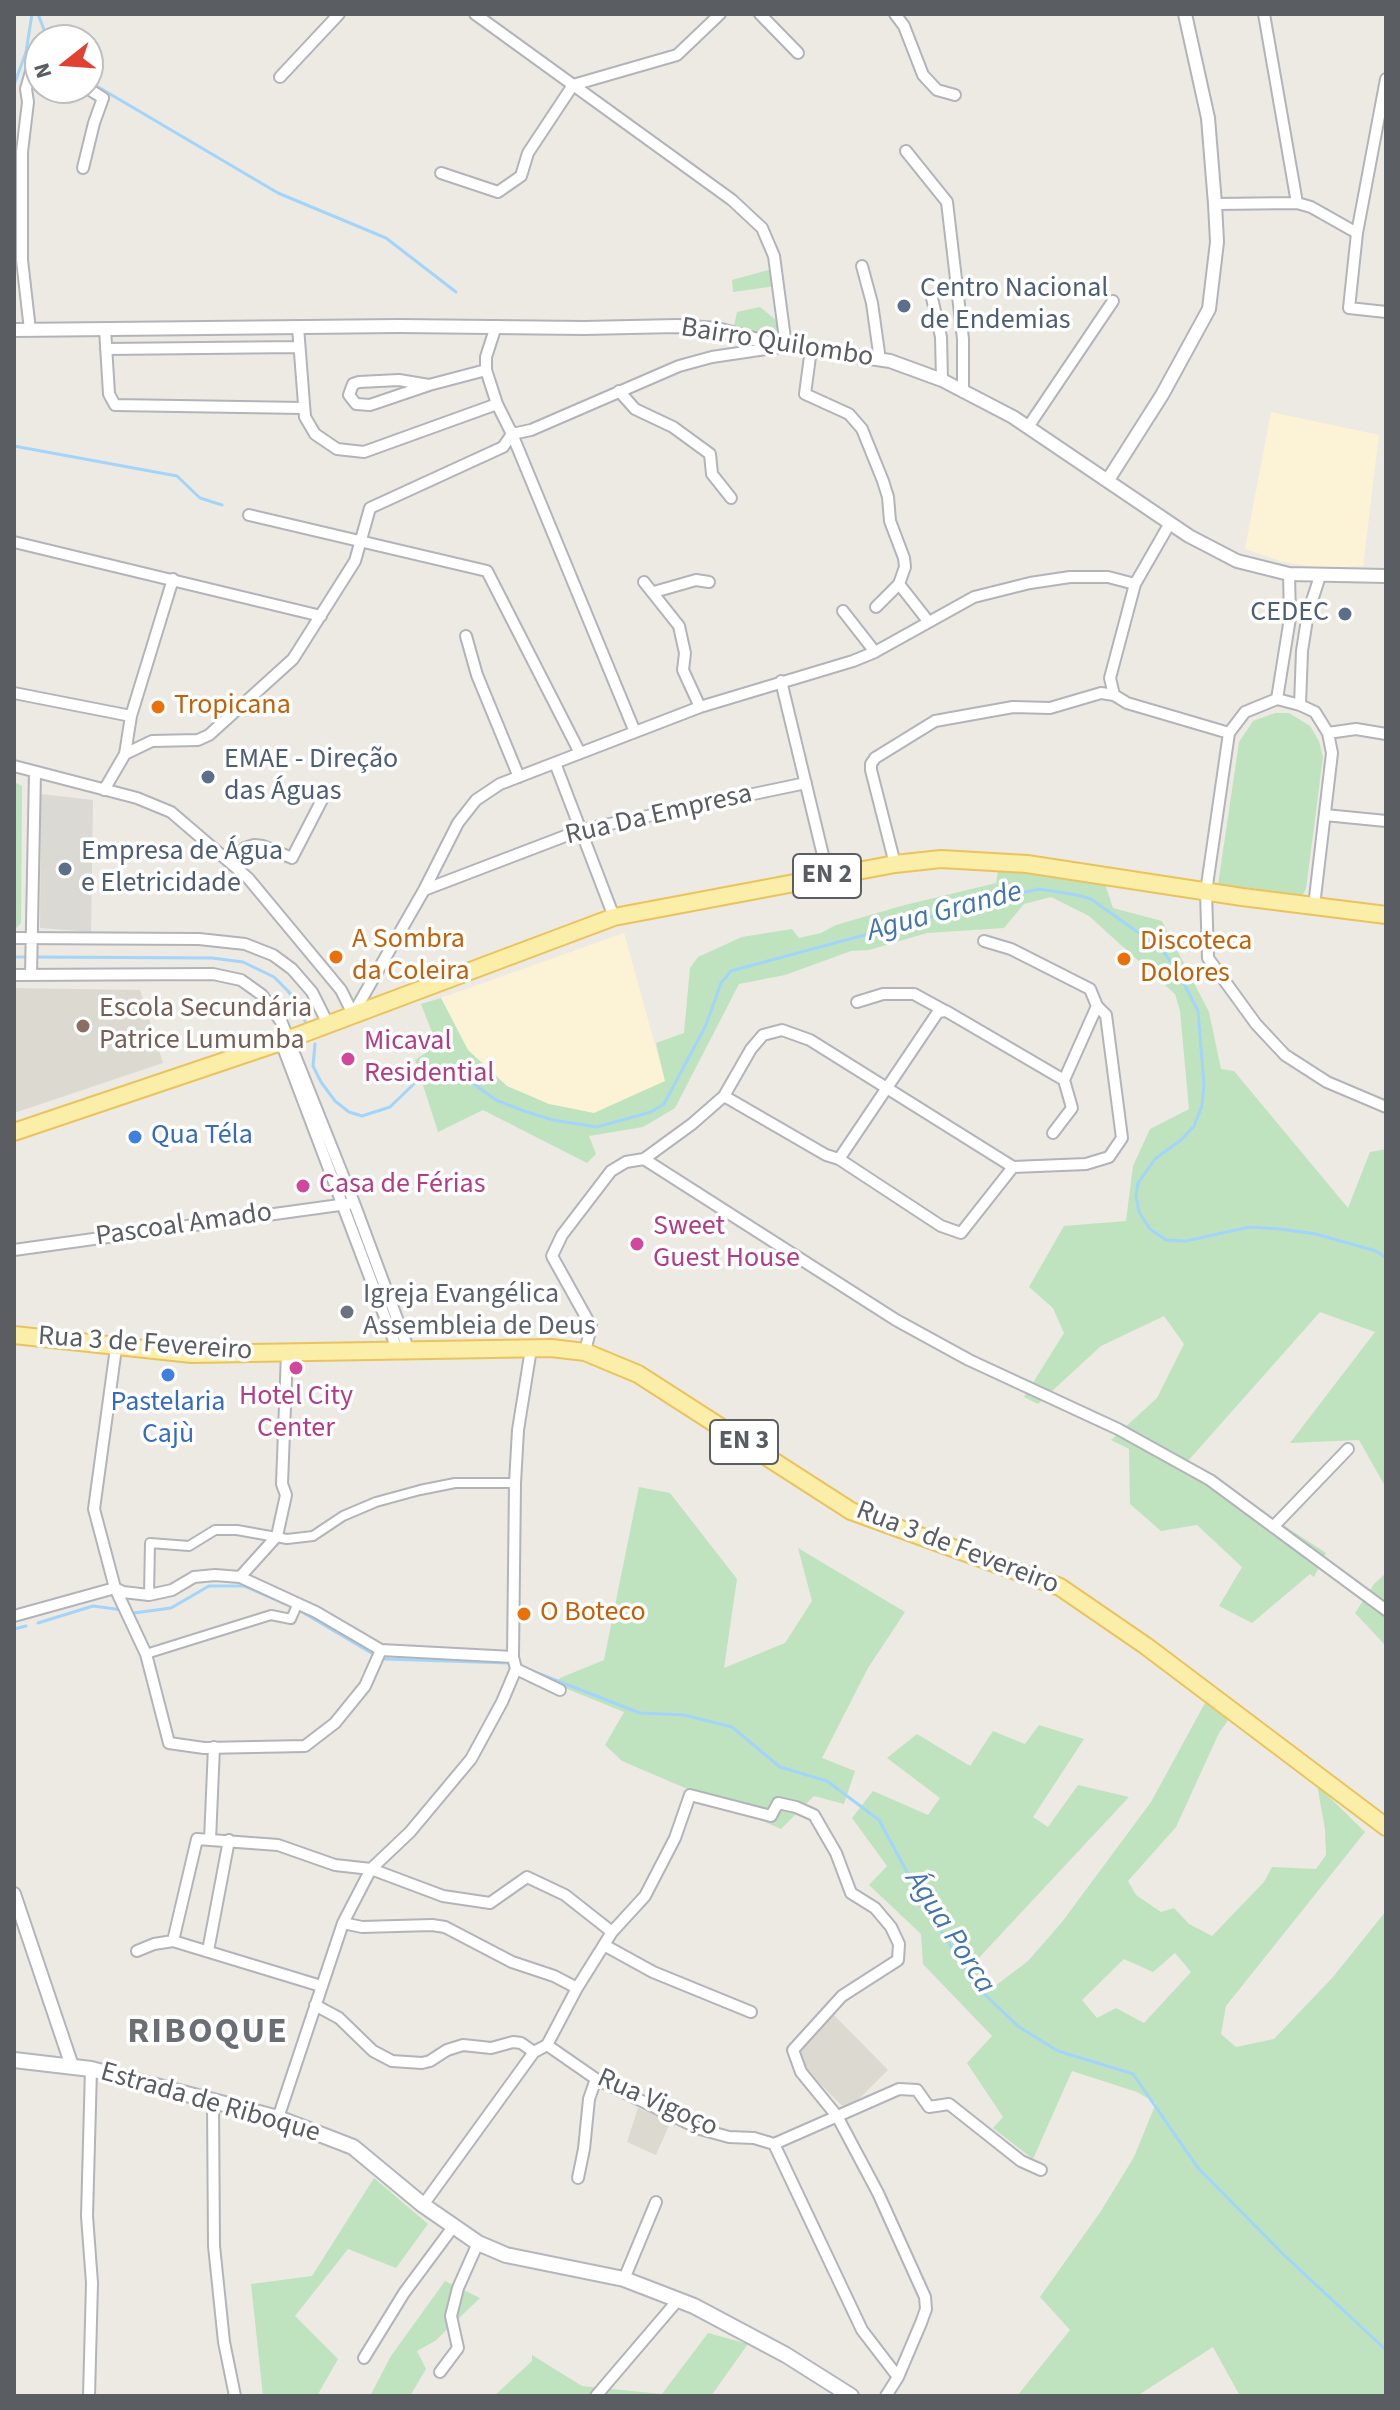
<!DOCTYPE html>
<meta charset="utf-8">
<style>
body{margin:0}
#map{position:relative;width:1400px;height:2410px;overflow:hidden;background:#eceae2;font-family:"Source Sans 3",sans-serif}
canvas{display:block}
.frame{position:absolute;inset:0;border:16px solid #5a5e62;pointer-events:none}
.north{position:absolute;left:24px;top:24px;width:80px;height:80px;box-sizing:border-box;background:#fff;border:2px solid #bdbfc0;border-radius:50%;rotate:253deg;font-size:22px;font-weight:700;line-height:32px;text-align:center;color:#5a5e62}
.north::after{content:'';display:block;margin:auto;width:28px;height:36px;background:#e14133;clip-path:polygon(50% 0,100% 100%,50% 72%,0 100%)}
</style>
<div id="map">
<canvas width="1400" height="2410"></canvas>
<div class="frame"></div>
<div class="north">N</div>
</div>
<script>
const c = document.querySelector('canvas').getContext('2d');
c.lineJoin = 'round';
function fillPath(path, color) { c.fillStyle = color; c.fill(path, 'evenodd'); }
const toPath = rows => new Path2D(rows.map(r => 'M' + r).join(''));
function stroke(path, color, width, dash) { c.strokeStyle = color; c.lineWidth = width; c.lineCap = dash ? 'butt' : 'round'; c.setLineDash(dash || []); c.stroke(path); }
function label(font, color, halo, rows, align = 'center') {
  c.font = font + ' "Source Sans 3",sans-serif'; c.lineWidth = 7; c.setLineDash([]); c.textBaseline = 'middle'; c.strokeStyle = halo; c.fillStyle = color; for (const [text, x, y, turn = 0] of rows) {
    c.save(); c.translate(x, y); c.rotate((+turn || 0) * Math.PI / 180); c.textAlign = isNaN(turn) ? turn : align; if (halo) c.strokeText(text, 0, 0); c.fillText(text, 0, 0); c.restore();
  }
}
const commercial = toPath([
 [1271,412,1379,435,1363,566,1320,568,1284,562,1245,549],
 [624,933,665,1081,594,1113,549,1104,507,1086,468,1050,441,998]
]);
const industrial = toPath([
 [41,794,93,800,91,932,40,928]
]);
const education = toPath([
 [14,988,140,990,163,1063,14,1113],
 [831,2012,888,2070,847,2111,790,2053],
 [638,2108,671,2121,656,2155,627,2142]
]);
const green = toPath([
 [772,269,776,286,733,292,732,280],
 [760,307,781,324,781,341,734,326,737,312],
 [1275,713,1289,713,1310,726,1319,741,1323,757,1306,889,1302,896,1218,885,1239,742,1253,721],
 [14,782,22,786,21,923,16,928],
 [1000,859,1100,869,1113,908,1162,921,1209,1012,1221,1069,1234,1071,1348,1208,1370,1152,1386,1149,1386,1488,1359,1440,1290,1443,1375,1332,1320,1312,1187,1462,1326,1553,1314,1577,1310,1574,1252,1623,1219,1606,1242,1567,1197,1525,1161,1531,1130,1504,1129,1449,1111,1440,1157,1398,1184,1344,1164,1316,1101,1346,1038,1404,1024,1397,1064,1333,1053,1308,1029,1287,1064,1226,1126,1221,1133,1166,1150,1129,1189,1109,1180,1011,1175,994,1089,916,1051,897,1024,904,1004,928,927,933,869,950,851,951,785,975,739,984,675,1108,643,1127,589,1136,596,1154,587,1163,483,1110,438,1132,415,1060,437,1045,421,1004,441,998,468,1050,507,1086,549,1104,594,1113,665,1081,656,1043,684,1033,690,968,698,957,742,937,792,929,799,938,821,933,836,925,901,906,996,883],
 [639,1487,670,1493,737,1579,724,1668,785,1643,812,1601,798,1548,905,1612,868,1668,822,1758,855,1771,844,1804,814,1796,781,1829,622,1761,605,1745,624,1712,555,1684,560,1678,604,1660],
 [1386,1573,1386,1646,1355,1613,1374,1584],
 [1205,1703,1229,1719,1219,1733,1176,1827,1128,1881,1136,1895,1161,1912,1174,1908,1189,1924,1212,1936,1264,1882,1272,1867,1316,1869,1326,1855,1325,1829,1317,1785,1365,1832,1226,2006,1221,2034,1236,2047,1274,2039,1333,1977,1386,1911,1386,2396,1240,2396,1213,2347,1137,2396,1017,2396,1070,2330,1040,2297,1101,2211,1134,2157,1156,2103,1137,2092,1072,2071,1033,2159,993,2128,1003,2117,967,2063,992,2036,923,1964,921,1934,869,1885,887,1866,852,1818,873,1791,928,1815,940,1798,887,1758,917,1734,970,1766,993,1731,1025,1744,1039,1725,1084,1739,1033,1817,1048,1827,1078,1785,1129,1797,975,1962,991,1989,1028,1961,1062,1922,1151,1802],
 [1175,1953,1191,1972,1144,2023,1116,2008,1097,2018,1082,2000,1124,1959,1153,1972],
 [374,2178,428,2224,396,2268,348,2249,295,2316,338,2359,317,2396,263,2396,251,2284,312,2276],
 [445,2281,480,2298,435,2341,417,2351,426,2369,410,2396,370,2396,391,2356],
 [708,2333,748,2344,711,2396,494,2396,532,2361,532,2355,582,2386,662,2394]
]);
const stream = toPath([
 [38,14,48,40],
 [88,81,278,193,386,238,456,292],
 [14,85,26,52,32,14],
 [14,446,177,476,200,498,222,505],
 [14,957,28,957],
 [35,957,212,958,243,962,274,977,288,991,299,1005,306,1024],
 [315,1044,313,1066,321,1082,335,1101,349,1112,362,1116,390,1107,421,1077,432,1070,445,1068,457,1072,496,1100,524,1111,553,1120,597,1127,651,1112,664,1104,706,1025,721,983,731,971,1016,894,1039,889,1077,895,1091,899,1160,948,1176,968,1198,1011,1204,1084,1202,1106,1194,1126,1181,1140,1155,1159,1138,1183,1136,1196,1139,1212,1150,1229,1166,1240,1186,1241,1250,1227,1280,1229,1316,1234,1376,1251,1386,1258],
 [297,1609,373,1654],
 [134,1613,171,1608,209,1586,244,1586,292,1607],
 [38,1623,93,1606,123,1610],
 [14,1629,26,1626],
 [384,1659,508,1663],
 [527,1669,640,1713,684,1715,732,1727,780,1767,827,1781,879,1820,927,1909,978,1988,1019,2027,1058,2051,1133,2074,1198,2168,1284,2255,1386,2350]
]);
const pedestrian = toPath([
 [149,1595,150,1543,189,1546,215,1530,237,1530,287,1539,313,1536,343,1516,376,1502,420,1490,455,1483,515,1483],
 [146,1654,271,1615,291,1619,298,1603]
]);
const minor = toPath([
 [760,14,798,53],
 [895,14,904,26,923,75,937,90,955,95],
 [1264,14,1297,203],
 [280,77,339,14],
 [1386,79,1357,233,1349,308,1386,312],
 [906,151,947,202,963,339,963,390],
 [83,168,94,123,103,98,87,88],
 [441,173,498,192,521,176,528,153,573,85,677,55,720,14],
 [1215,204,1297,203,1311,207,1357,233],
 [862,266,872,303,880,360],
 [932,298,941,337,942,380],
 [496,326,486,357,486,370,497,404,512,434,635,732],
 [298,327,305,417,315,434,337,449,364,452,497,404],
 [105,329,109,394,115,405,303,408],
 [30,330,22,260,22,152,28,102,26,89,34,61,40,57],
 [106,349,299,347],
 [811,349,805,394,849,414,862,429,883,481,888,497,890,521,904,558,905,567,899,584,876,607],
 [429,385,370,405,356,404,349,395,353,384,359,382,399,380,429,385,486,370],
 [619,391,635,409,673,427,710,454,712,474,731,498],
 [1028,427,1113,301],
 [249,515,487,571,580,753],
 [1170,523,1135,584,1110,678,1114,695,1127,703,1229,733],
 [14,542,321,616],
 [644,582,679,626,685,653,683,670,700,707],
 [899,584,928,621],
 [654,592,696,580,709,582],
 [843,611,875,652],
 [466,636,477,675,519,777],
 [781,681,828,876],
 [14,693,131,716],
 [1277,699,1290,618,1289,574],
 [1300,705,1302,651,1308,613,1320,576],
 [1328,733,1356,729,1386,734],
 [125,754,152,741,198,740,209,735,293,659,355,561,370,508,503,447,512,434,531,430,679,366,712,357,786,346,774,256,762,228,732,200,475,14],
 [555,763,614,917],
 [14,766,137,798,171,812,248,878,341,990,353,1014],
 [104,790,125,754,131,716,173,579],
 [1325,815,1386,821],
 [230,861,245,848,254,845,263,846,292,858,324,796],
 [895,864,871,770,871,764,875,758,935,721,1013,707,1050,708,1101,693,1114,695],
 [424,890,581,830,806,783],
 [1314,906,1332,753,1328,733,1315,712,1300,705,1277,699,1245,712,1229,733,1206,892,1208,958,1256,1024,1285,1055,1327,1082,1386,1107],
 [14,938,199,939,245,944,273,955,292,969,312,992,328,1024],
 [14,975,213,974,241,980,262,995,282,1023,354,1203,409,1351],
 [31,975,35,772],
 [857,1002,883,994,914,994,945,1011],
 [353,1014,424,890,458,823,476,800,500,784,700,707,853,661,875,652,974,597,1030,583,1070,577,1108,577,1135,584],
 [281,1042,397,1349],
 [724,1096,751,1049,763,1035,782,1030,810,1040,1013,1167],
 [1053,1133,1072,1108,1064,1080],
 [644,1159,692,1124,724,1096,826,1155,839,1159,938,1012,946,1011,1064,1080,1097,1006,1090,989,1011,949,984,941],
 [839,1159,941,1226,961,1233,1013,1167,1086,1164,1109,1157,1122,1138,1106,1015,1097,1006],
 [14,1250,354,1203],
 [116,1348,94,1509,115,1588,146,1654,169,1743,204,1748,305,1746,335,1723,365,1686,381,1650],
 [585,1352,591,1326,552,1256,562,1235,611,1171,626,1162,644,1159,896,1320,969,1360,1118,1429,1210,1480,1386,1610],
 [1273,1527,1348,1449],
 [240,1577,277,1536,286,1495,282,1484,287,1353],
 [14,1616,115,1588,123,1592,149,1595,172,1590,194,1577,215,1575,240,1577,316,1612,381,1650,513,1657],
 [516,1669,560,1690],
 [210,1840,214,1747],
 [343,1923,362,1927,432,1925,445,1927,512,1962,554,1976,577,1988],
 [173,1941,197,1839,278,1845,335,1865,371,1869,443,1896,490,1903,527,1877,565,1895,612,1932],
 [604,1945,653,1972,751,2012],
 [137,1951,154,1944,173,1941,321,1986],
 [208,1951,229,1840],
 [315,2005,339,2018,373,2051,392,2061,422,2063,430,2061,447,2050,463,2045,491,2048,513,2042,521,2043,534,2052],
 [547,2045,596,2079,700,2129,729,2137,754,2138,774,2144],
 [213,2101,214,2246,224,2342,235,2396],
 [278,2118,343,1923,371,1869,410,1832,471,1759,502,1702,516,1669,513,1657,515,1483,518,1430,531,1349],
 [774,2144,899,2089,917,2090,929,2107,949,2104,1021,2161,1041,2170],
 [774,2144,862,2330,898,2377],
 [578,2178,584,2149,589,2099,596,2079],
 [423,2205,534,2052,547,2045,577,1988,612,1932,645,1896,675,1838,690,1795,771,1816,778,1803,796,1807,814,1815,836,1853,851,1893,875,1908,891,1927,899,1944,898,1960,842,1996,793,2050,801,2072,837,2116,878,2193,925,2297,926,2309,921,2323,898,2377,886,2396],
 [624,2279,656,2202],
 [364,2358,404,2293,453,2227],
 [440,2372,458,2348,451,2316,458,2288,478,2243],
 [89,2396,92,2283,87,2216,91,2069],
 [596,2396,678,2300]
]);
const tertiary = toPath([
 [14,330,399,326,584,328,677,326,717,329,769,343,890,361,942,380,1013,417,1189,536,1237,561,1289,574,1386,576],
 [1108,480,1162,395,1209,309,1217,242,1215,204,1208,118,1185,14],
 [14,1894,72,2066]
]);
const secondary = toPath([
 [14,2060,91,2069,278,2118,353,2147,423,2205,478,2243,506,2255,624,2279,694,2306,786,2355,851,2396]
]);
const primary = toPath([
 [14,1132,281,1042,614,917,895,864,941,859,1027,864,1242,897,1386,915],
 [14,1335,192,1354,551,1348,585,1352,638,1374,851,1511,1060,1587,1146,1646,1386,1827]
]);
const markers = [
 [904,306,8,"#5c6f8a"],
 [1345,614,8,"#5c6f8a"],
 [158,707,8,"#e8710a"],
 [208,777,8,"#5c6f8a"],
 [65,869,8,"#5c6f8a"],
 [336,957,8,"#e8710a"],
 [1124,959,8,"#e8710a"],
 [83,1026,8,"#8d6e63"],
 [348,1059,8,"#d1479c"],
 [135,1137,8,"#3f7fe0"],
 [303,1186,8,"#d1479c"],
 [637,1244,8,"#d1479c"],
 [347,1312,8,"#6b7280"],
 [296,1368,8,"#d1479c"],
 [168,1375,8,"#3f7fe0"],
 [524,1614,8,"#e8710a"]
];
const shields = [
 [827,876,68],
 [744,1442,68]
];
const shieldNames = [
 ["EN 2",827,876],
 ["EN 3",744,1442]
];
const serviceNames = [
 ["Centro Nacional",920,290],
 ["de Endemias",920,322],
 ["CEDEC",1329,614,"right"],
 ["EMAE - Direção",224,761],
 ["das Águas",224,793],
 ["Empresa de Água",81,853],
 ["e Eletricidade",81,885]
];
const streetNames = [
 ["Bairro Quilombo",777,344,9],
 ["Rua Da Empresa",659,816,-13],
 ["Pascoal Amado",184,1226,-8],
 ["Rua 3 de Fevereiro",145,1345,4],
 ["Rua 3 de Fevereiro",957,1549,21],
 ["Estrada de Riboque",210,2104,16],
 ["Rua Vigoço",657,2104,24]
];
const foodNames = [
 ["Tropicana",174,707],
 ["A Sombra",352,941],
 ["da Coleira",352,973],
 ["Discoteca",1140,943],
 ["Dolores",1140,975],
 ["O Boteco",540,1614]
];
const educationNames = [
 ["Escola Secundária",99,1010],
 ["Patrice Lumumba",99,1042]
];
const hotelNames = [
 ["Micaval",364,1043],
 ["Residential",364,1075],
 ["Casa de Férias",319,1186],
 ["Sweet",653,1228],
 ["Guest House",653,1260],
 ["Hotel City",296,1398,"center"],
 ["Center",296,1430,"center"]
];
const shopNames = [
 ["Qua Téla",151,1137],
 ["Pastelaria",168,1404,"center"],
 ["Cajù",168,1436,"center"]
];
const worshipNames = [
 ["Igreja Evangélica",363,1296],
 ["Assembleia de Deus",363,1328]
];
const waterNames = [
 ["Agua Grande",945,913,-15],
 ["Água Porca",949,1933,57]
];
const districtNames = [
 ["RIBOQUE",208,2034]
];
fillPath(commercial, '#fcf3d7');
fillPath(industrial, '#dbd9d4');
fillPath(education, '#dcd9d0');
fillPath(green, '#bfe3bf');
stroke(stream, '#a3d5fb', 3);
stroke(pedestrian, '#b2b4b9', 12);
stroke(minor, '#b2b4b9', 14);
stroke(tertiary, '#b2b4b9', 16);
stroke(secondary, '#b3b6bc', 18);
stroke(primary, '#eac35d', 20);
stroke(pedestrian, '#fff', 8);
stroke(minor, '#fff', 10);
stroke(tertiary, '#fff', 12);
stroke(secondary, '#fff', 14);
stroke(primary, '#fbeea8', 16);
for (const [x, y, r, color] of markers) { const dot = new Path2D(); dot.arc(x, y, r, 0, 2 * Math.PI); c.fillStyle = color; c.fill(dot); stroke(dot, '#fff', 3); }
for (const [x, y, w] of shields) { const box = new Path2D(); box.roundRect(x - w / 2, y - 22, w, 44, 6); c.fillStyle = '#fff'; c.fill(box); stroke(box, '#5a5e62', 2); }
label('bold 26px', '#5a5e62', null, shieldNames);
label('28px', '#4e5e75', '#fff', serviceNames, 'left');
label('28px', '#5a5e62', '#fff', streetNames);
label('28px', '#c56008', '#fff', foodNames, 'left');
label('28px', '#785e54', '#fff', educationNames, 'left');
label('28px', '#b23c85', '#fff', hotelNames, 'left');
label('28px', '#366cbe', '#fff', shopNames, 'left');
label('28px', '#5b616d', '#fff', worshipNames, 'left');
label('italic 30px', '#4275ac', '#fff', waterNames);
c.letterSpacing = '2px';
label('bold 36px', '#6b6f74', '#fff', districtNames);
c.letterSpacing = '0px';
</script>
